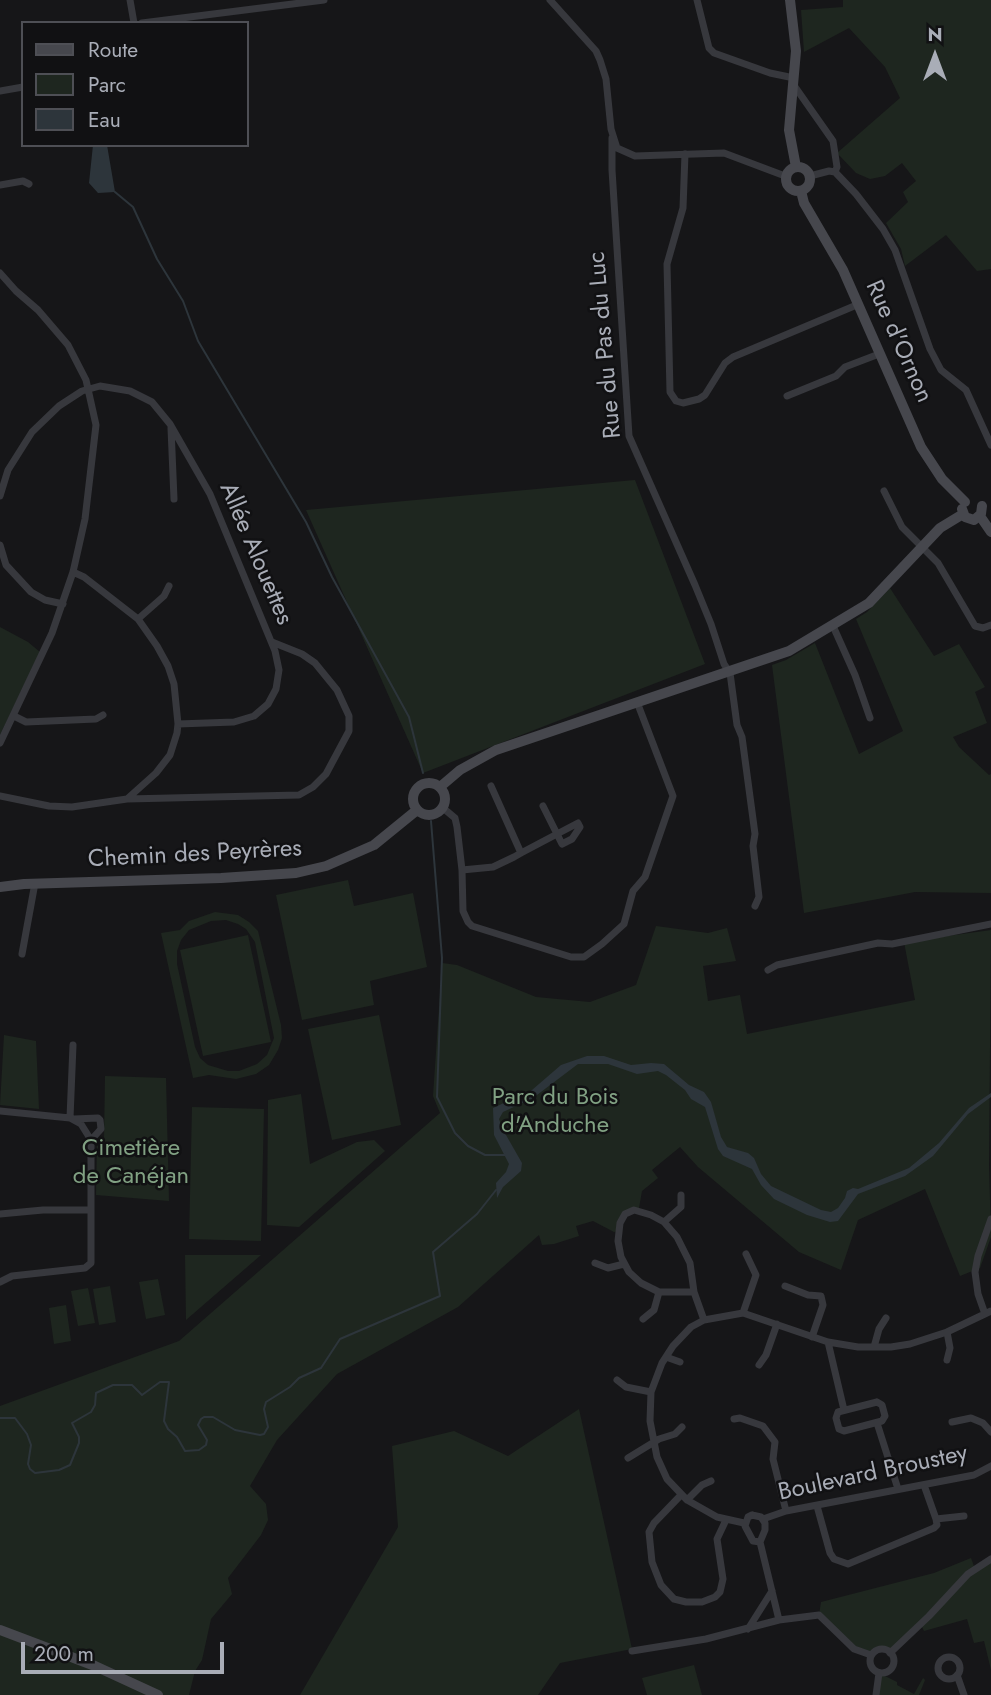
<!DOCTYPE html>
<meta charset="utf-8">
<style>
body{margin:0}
#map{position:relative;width:991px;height:1695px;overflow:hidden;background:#161618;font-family:Jost,sans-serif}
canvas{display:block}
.legend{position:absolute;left:21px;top:21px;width:228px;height:126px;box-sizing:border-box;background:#111113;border:2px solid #4e4f55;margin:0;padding:9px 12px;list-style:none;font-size:21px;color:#a9adb7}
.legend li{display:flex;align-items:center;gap:14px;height:35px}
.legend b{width:35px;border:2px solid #4e4f55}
.north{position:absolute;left:900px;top:21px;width:70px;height:70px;-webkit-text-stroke:5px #111113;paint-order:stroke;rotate:0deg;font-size:19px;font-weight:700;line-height:28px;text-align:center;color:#a9adb7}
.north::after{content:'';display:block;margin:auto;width:24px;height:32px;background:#a9adb7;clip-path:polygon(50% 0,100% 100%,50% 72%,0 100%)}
.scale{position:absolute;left:21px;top:1642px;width:203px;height:32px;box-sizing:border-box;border:4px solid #a9adb7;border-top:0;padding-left:9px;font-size:21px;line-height:24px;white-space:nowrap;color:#a9adb7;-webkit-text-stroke:5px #111113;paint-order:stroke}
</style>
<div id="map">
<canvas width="991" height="1695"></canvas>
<ul class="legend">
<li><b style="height:9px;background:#46474d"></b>Route</li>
<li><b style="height:19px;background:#1e261f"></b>Parc</li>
<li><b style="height:19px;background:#2d353b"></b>Eau</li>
</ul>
<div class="north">N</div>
<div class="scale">200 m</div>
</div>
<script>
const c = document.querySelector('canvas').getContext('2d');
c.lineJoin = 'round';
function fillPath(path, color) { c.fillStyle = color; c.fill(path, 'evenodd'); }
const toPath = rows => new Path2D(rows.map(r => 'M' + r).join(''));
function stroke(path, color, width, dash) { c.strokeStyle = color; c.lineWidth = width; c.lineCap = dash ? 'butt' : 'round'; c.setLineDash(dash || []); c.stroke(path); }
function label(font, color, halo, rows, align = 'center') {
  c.font = font + ' Jost,sans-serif'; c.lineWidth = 5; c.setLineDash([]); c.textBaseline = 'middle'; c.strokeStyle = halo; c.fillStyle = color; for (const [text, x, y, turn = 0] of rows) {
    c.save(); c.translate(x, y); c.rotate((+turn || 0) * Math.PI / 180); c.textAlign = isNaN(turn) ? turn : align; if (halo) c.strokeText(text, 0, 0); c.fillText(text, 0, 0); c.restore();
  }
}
const green = toPath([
 [843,0,991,0,991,269,977,271,946,235,905,266,901,249,886,223,908,202,903,192,916,181,902,163,885,176,870,179,856,173,837,153,900,98,885,67,849,28,804,52,801,10,843,7],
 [635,480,705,664,423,773,306,510],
 [890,588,934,656,959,644,985,687,975,692,987,723,953,737,959,747,989,775,991,774,991,893,915,892,804,913,772,665,786,660,815,643,859,754,903,731,856,619,867,612],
 [0,627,28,642,40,652,0,735],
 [348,880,354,906,413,893,427,967,370,981,374,1005,302,1020,276,895],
 [215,912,238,915,249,922,258,931,281,1025,282,1038,278,1050,269,1065,256,1074,236,1079,209,1075,193,1078,161,933,180,930,189,921],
 [226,920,238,924,246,929,255,942,274,1038,267,1055,257,1064,239,1071,228,1071,208,1065,200,1058,195,1047,177,964,177,951,181,940,189,930,211,921],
 [656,926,708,933,727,928,736,961,703,966,708,1001,740,995,747,1034,915,1000,904,942,991,930,989,1165,991,1237,980,1268,960,1276,925,1189,858,1220,841,1270,799,1252,698,1167,680,1147,652,1170,658,1178,642,1191,639,1208,629,1211,619,1231,614,1232,593,1221,576,1226,579,1236,554,1244,542,1245,539,1235,458,1307,337,1374,277,1440,250,1486,266,1504,268,1520,261,1535,228,1578,232,1594,211,1619,202,1660,195,1671,189,1695,0,1695,0,1406,179,1341,440,1113,433,1096,442,963,457,965,536,997,590,1002,636,985],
 [248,935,271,1042,203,1056,180,950],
 [379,1015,401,1125,332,1140,308,1029],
 [4,1035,36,1041,39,1109,0,1105],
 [105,1076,166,1078,169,1201,96,1195,97,1141,104,1140],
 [301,1094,310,1164,357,1142,374,1140,385,1151,299,1227,267,1225,268,1100],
 [192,1107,264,1109,261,1241,189,1239],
 [185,1255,261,1255,186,1320],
 [158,1279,165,1315,146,1319,139,1282],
 [110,1286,116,1322,99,1325,93,1289],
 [88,1288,95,1323,78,1326,71,1291],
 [66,1305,71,1341,54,1344,49,1308],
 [579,1409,632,1649,560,1663,538,1695,300,1695,398,1527,392,1446,454,1431,508,1456],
 [971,1558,975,1569,991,1559,991,1670,984,1641,974,1643,967,1619,924,1631,921,1625,890,1653,880,1649,871,1655,859,1652,819,1615,821,1602,934,1573],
 [694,1665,702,1695,647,1695,642,1678],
 [879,1673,897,1682,897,1685,914,1694,923,1678,925,1680,919,1695,876,1695]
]);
const water = toPath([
 [93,145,107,145,115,192,98,193,89,183],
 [587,1056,604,1056,631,1065,651,1063,664,1064,689,1085,704,1092,711,1102,721,1137,727,1147,748,1153,754,1158,761,1174,771,1186,821,1210,831,1212,838,1208,845,1198,847,1191,853,1188,858,1189,909,1168,939,1143,969,1108,991,1093,991,1097,968,1114,933,1156,905,1176,858,1194,838,1221,830,1222,807,1215,774,1199,761,1185,752,1169,723,1156,718,1149,705,1107,691,1099,685,1090,666,1075,658,1071,637,1074,608,1064,578,1064,533,1098,503,1112,499,1119,502,1128,522,1163,521,1171,503,1187,497,1198,496,1183,506,1172,509,1164,494,1135,493,1108,532,1090,561,1065]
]);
const stream = toPath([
 [115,192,133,207,157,259,183,301,198,341,306,522,332,577,409,717,423,773],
 [431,821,442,958,437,1097,455,1133,468,1146,485,1155,505,1155,505,1153],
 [0,1418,15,1418,27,1434,31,1445,28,1464,30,1469,35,1473,59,1470,70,1465,79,1443,79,1437,72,1423,91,1412,95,1405,96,1393,113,1385,132,1385,142,1395,160,1382,169,1382,164,1421,168,1429,177,1437,185,1451,199,1450,206,1445,207,1440,198,1425,201,1419,204,1417,213,1417,235,1430,260,1435,264,1434,268,1427,264,1409,266,1402,290,1387,299,1378,321,1368,340,1339,440,1296,433,1252,477,1214,496,1190]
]);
const street = toPath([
 [130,0,134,23],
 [550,0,596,51,600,60,606,79,611,129,617,148,635,156,724,153,785,176],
 [697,0,709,48,714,53,770,73,794,78],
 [142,23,324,0],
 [793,84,833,141,837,167,835,172],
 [0,91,23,87],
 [612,138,612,170,629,436,695,585,711,624,724,664,730,673,737,725,742,737,755,834,753,846,759,897,755,906],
 [685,154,683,208,667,264,670,392,676,401,683,403,699,399,705,395,725,363,733,357,859,304],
 [810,176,829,171,835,172,856,194,883,229,895,250,930,349,941,370,966,390,991,445],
 [0,185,23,181,29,184],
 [0,273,16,291,38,310,68,345,86,380,96,425,85,519,73,572,52,633,0,743],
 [787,396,836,376,845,367,879,354],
 [171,428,174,499],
 [884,491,902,527,938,563,975,626,983,628,991,625],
 [0,496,8,470,32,432,59,406,82,391,100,386,130,391,152,402,170,424,210,494,275,651,279,670,276,689,268,704,254,716,234,722,178,724],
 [0,545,6,565,31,592,45,600,63,604],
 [138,619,164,596,169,586],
 [833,626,855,675,870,718],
 [14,716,26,722,96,719,103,715],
 [491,786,521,853],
 [0,796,49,806,72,807,127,799,156,773,170,755,177,733,178,724,174,684,168,666,157,646,138,619,84,577,73,572],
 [127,799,299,795,313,787,326,774,349,731,349,716,337,690,315,663,302,654,272,642],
 [443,808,455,818,457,827,462,870,463,911,468,922,472,926,571,957,584,957,602,944,624,924,633,891,645,877,673,796,637,702],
 [462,870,493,867,514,857,521,853,557,834,578,823,580,827,572,839,562,844,543,806],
 [22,954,35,883],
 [768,970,777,965,878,943,892,944,991,924],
 [0,1111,70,1118,81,1124,91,1140,91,1263,85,1268,12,1276,0,1282],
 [70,1118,73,1045],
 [74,1119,98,1118,100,1120,101,1129,91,1140],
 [0,1214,43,1210,90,1210],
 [664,1222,681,1207,681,1195],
 [595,1263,608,1268,624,1264],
 [785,1286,808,1295,821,1296,823,1305,812,1337],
 [694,1292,659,1292,641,1283,629,1272,621,1257,618,1241,620,1223,625,1214,634,1210,651,1215,664,1222,677,1237,690,1263,694,1292,704,1320],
 [743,1313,756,1275,746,1254],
 [985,1314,978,1294,975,1272,978,1256,991,1219],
 [643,1319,654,1310,659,1292],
 [828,1342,844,1410],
 [874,1347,879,1329,886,1318],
 [666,1357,680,1362],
 [947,1360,950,1348,947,1332],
 [759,1365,766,1355,777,1324],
 [617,1380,626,1387,651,1392],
 [877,1402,882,1405,885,1416,882,1421,844,1431,839,1429,836,1418,838,1412,877,1402],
 [734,1419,740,1418,763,1426,775,1442,773,1459,786,1511],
 [952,1422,971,1418,983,1423,991,1432],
 [877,1423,898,1489],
 [628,1458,659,1439,675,1434,682,1427],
 [681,1495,654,1523,649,1532,652,1562,661,1585,674,1599,686,1602,702,1602,715,1597,720,1592,723,1579,717,1539,726,1520],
 [687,1500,702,1485,711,1481],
 [817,1506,830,1553,834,1559,848,1564,934,1528,937,1525,936,1519,924,1485],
 [752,1515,761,1517,765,1523,765,1530,760,1542,753,1541,745,1526,748,1517,752,1515],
 [763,1519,786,1511,974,1475,991,1466],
 [936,1519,964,1516],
 [744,1523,717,1517,687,1500,667,1479,657,1457,650,1421,651,1392,662,1363,673,1346,691,1327,704,1320,743,1313,828,1342,858,1347,891,1347,910,1344,947,1332,991,1311],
 [760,1542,779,1620,819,1615,854,1649,871,1655],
 [748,1629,772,1591],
 '870 1661a12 12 0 1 1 24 0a12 12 0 1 1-24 0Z',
 [632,1651,706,1639,779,1620],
 [890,1653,929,1616,968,1574,991,1559],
 '938 1668a11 11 0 1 1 22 0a11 11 0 1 1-22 0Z',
 [957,1675,964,1695],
 [876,1695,879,1673]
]);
const secondary = toPath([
 [790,0,796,51,789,130,796,167],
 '786 179a12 12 0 1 1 24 0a12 12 0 1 1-24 0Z',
 [801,191,804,203,843,270,921,447,942,479,965,502],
 [962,509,965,517,974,520,981,514,982,506],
 [980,516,991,532],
 '413 799a16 16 0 1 1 32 0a16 16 0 1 1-32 0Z',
 [440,787,460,770,496,750,789,651,869,603,940,528,963,514],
 [0,887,24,884,221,878,296,873,326,866,374,845,417,810],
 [0,1630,95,1666,158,1695]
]);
const streetNames = [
 ["Rue d'Ornon",898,342,66],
 ["Rue du Pas du Luc",606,345,-95],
 ["Allée Alouettes",255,554,67],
 ["Chemin des Peyrères",195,855,-3],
 ["Boulevard Broustey",873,1474,-12]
];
const parkNames = [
 ["Parc du Bois",555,1098],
 ["d'Anduche",555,1126],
 ["Cimetière",131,1149],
 ["de Canéjan",131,1177]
];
fillPath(green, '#1e261f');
fillPath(water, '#2d353b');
stroke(stream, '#2d353b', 2);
stroke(street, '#37383d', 7);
stroke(secondary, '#46474d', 10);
label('24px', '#a9adb7', '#111113', streetNames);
label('24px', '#81a183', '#111113', parkNames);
</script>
